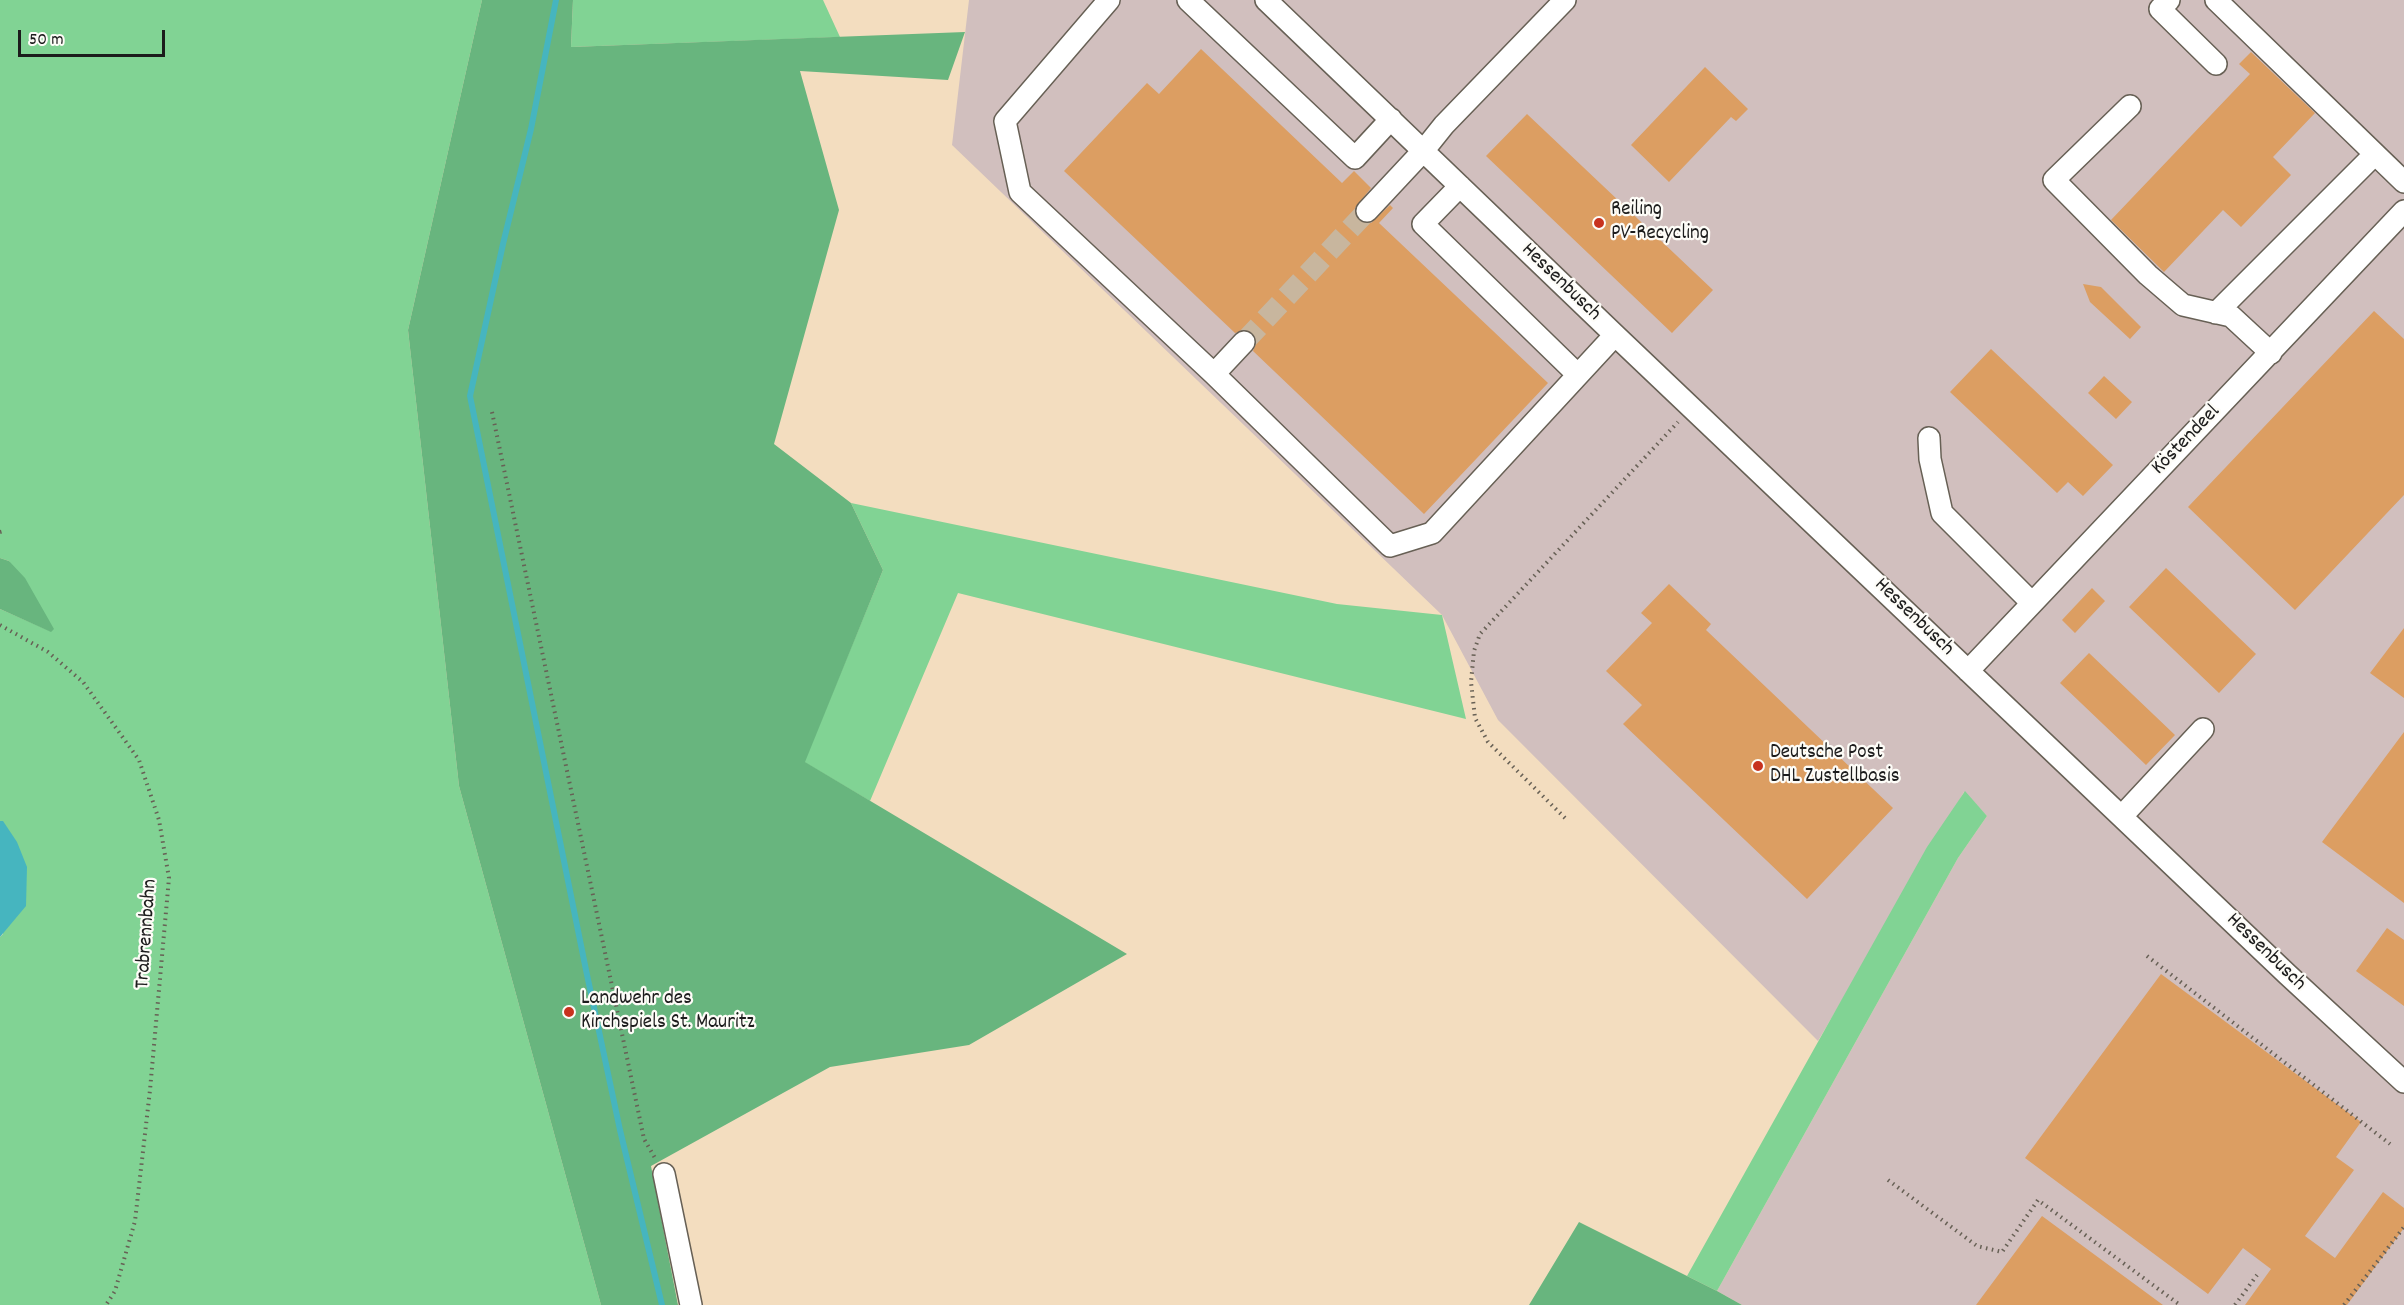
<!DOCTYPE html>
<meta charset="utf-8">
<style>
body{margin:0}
#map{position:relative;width:2404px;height:1305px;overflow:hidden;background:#f3ddbf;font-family:Dekko,sans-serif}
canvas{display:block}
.scale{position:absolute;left:18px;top:30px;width:147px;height:27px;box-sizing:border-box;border:3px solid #1c1c1c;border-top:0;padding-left:8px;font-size:18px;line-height:21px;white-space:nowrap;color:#1c1c1c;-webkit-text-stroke:4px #fdfcf7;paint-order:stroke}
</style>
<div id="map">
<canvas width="2404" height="1305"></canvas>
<div class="scale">50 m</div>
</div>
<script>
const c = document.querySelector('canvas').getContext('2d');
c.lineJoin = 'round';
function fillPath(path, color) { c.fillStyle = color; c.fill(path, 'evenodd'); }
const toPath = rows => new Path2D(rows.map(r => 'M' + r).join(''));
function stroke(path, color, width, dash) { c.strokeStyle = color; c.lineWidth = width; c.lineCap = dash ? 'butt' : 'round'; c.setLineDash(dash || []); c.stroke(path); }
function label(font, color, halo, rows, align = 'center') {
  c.font = font + ' Dekko,sans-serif'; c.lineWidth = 4.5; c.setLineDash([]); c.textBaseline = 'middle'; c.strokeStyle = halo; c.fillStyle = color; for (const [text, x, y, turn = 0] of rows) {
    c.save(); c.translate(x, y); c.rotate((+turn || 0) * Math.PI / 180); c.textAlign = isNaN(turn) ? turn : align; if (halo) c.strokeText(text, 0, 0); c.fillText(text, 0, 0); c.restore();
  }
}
const industrial = toPath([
 [969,0,2404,0,2404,1305,1742,1305,1717,1291,1958,858,1987,816,1964,792,1818,1041,1498,720,1442,615,952,145]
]);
const green = toPath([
 [0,0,482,0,408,330,459,786,601,1305,0,1305,0,937,3,934,3,821,0,821,0,609,50,631,9,561,0,558],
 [573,0,823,0,840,37,571,47],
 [851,503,1337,604,1442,615,1466,719,958,593,870,801,804,762,883,570],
 [1965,791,1987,816,1958,858,1717,1291,1687,1276,1927,847]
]);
const forest = toPath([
 [482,0,573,0,571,47,965,32,948,80,800,71,839,210,774,444,851,503,883,570,805,762,1127,954,969,1045,830,1067,651,1166,678,1305,601,1305,459,786,408,330],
 [0,558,9,561,25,578,54,629,51,632,0,609],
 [1579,1222,1717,1291,1742,1305,1529,1305]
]);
const water = toPath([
 [0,821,3,821,17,842,27,867,26,906,0,937]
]);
const stream = toPath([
 [556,0,531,129,503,244,470,396,586,970,620,1130,662,1305]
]);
const building = toPath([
 [1201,49,1342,183,1354,171,1371,188,1355,208,1355,214,1358,220,1364,223,1371,223,1390,205,1393,208,1379,223,1548,383,1424,514,1253,351,1256,344,1253,333,1246,330,1235,333,1064,171,1147,83,1159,94],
 [2251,52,2315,113,2273,157,2291,175,2241,227,2223,210,2164,272,2111,220,2250,74,2239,64],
 [1705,67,1748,109,1736,121,1731,117,1669,182,1631,145],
 [1527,114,1713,290,1672,333,1486,156],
 [2083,284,2101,287,2141,327,2130,339,2090,302],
 [2374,311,2404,339,2404,495,2295,610,2188,507],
 [1991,349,2113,465,2083,496,2068,482,2057,493,1950,392],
 [2104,376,2132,402,2116,419,2088,393],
 [2166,568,2256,654,2219,693,2129,607],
 [1669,584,1711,624,1706,630,1893,808,1807,899,1623,724,1642,705,1606,671,1652,623,1641,613],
 [2092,588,2105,601,2075,633,2062,620],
 [2404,628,2404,698,2370,673],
 [2089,653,2175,735,2146,765,2060,683],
 [2404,732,2404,903,2322,842],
 [2387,928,2404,940,2404,1006,2356,971],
 [2161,974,2361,1122,2336,1157,2354,1170,2305,1236,2335,1258,2383,1192,2404,1208,2404,1228,2347,1305,2245,1305,2271,1269,2243,1248,2208,1294,2025,1158],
 [2042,1216,2163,1305,1976,1305]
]);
const minorTunnel = toPath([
 [1244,342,1367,211]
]);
const path = toPath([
 [492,412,644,1139,655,1158],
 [0,532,4,531],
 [0,625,48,652,83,682,139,760,159,820,169,878,150,1090,135,1221,115,1291,106,1305],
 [1565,818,1488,742,1475,718,1471,682,1474,651,1480,634,1678,422],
 [2147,956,2390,1144],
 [1888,1180,1977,1246,2002,1252,2038,1200,2180,1305],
 [2235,1305,2257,1275],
 [2344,1305,2404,1227]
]);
const minor = toPath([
 [1109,0,1005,121,1020,192,1214,374,1390,546,1432,533,1615,335],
 [1188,0,1355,158,1391,119],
 [1266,0,1615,335,2288,975,2404,1082],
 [2169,0,2160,9,2216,64],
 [2216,0,2404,182],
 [2130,106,2054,180,2148,275,2183,305,2231,316,2271,353],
 [1460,186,1423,224,1578,375],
 [1367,211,1424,150,1444,125,1565,0],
 [2216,313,2375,154],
 [1214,374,1244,342],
 [1929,438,1930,459,1942,513,2032,603],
 [1968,671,2404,211],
 [2122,816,2203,729],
 [664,1174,691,1305]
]);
const markers = [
 [1599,223,6,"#c8321e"],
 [1758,766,6,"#c8321e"],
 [569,1012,6,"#c8321e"]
];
const poiNames = [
 ["Reiling",1611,211],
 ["PV-Recycling",1611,235],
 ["Deutsche Post",1770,754],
 ["DHL Zustellbasis",1770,778],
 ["Landwehr des",581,1000],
 ["Kirchspiels St. Mauritz",581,1024]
];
const streetNames = [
 ["Hessenbusch",1560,283,44],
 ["Köstendeel",2187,441,-46],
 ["Hessenbusch",1913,618,44],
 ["Trabrennbahn",148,934,-86],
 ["Hessenbusch",2265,953,44]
];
fillPath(industrial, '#d1bfbe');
fillPath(green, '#81d394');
fillPath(forest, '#68b57e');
fillPath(water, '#46b5bf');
stroke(stream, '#46b5bf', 6);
fillPath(building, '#dc9e62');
stroke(minorTunnel, '#c8b69e', 21, [21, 10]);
stroke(minor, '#676055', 24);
stroke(path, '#676055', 4, [1.5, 4.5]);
stroke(minor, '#fff', 21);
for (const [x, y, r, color] of markers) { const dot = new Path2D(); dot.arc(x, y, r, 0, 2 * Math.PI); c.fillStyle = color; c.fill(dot); stroke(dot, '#fdfcf7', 2); }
label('21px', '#1c1c1c', '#fdfcf7', poiNames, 'left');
label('21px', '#1c1c1c', '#fdfcf7', streetNames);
</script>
